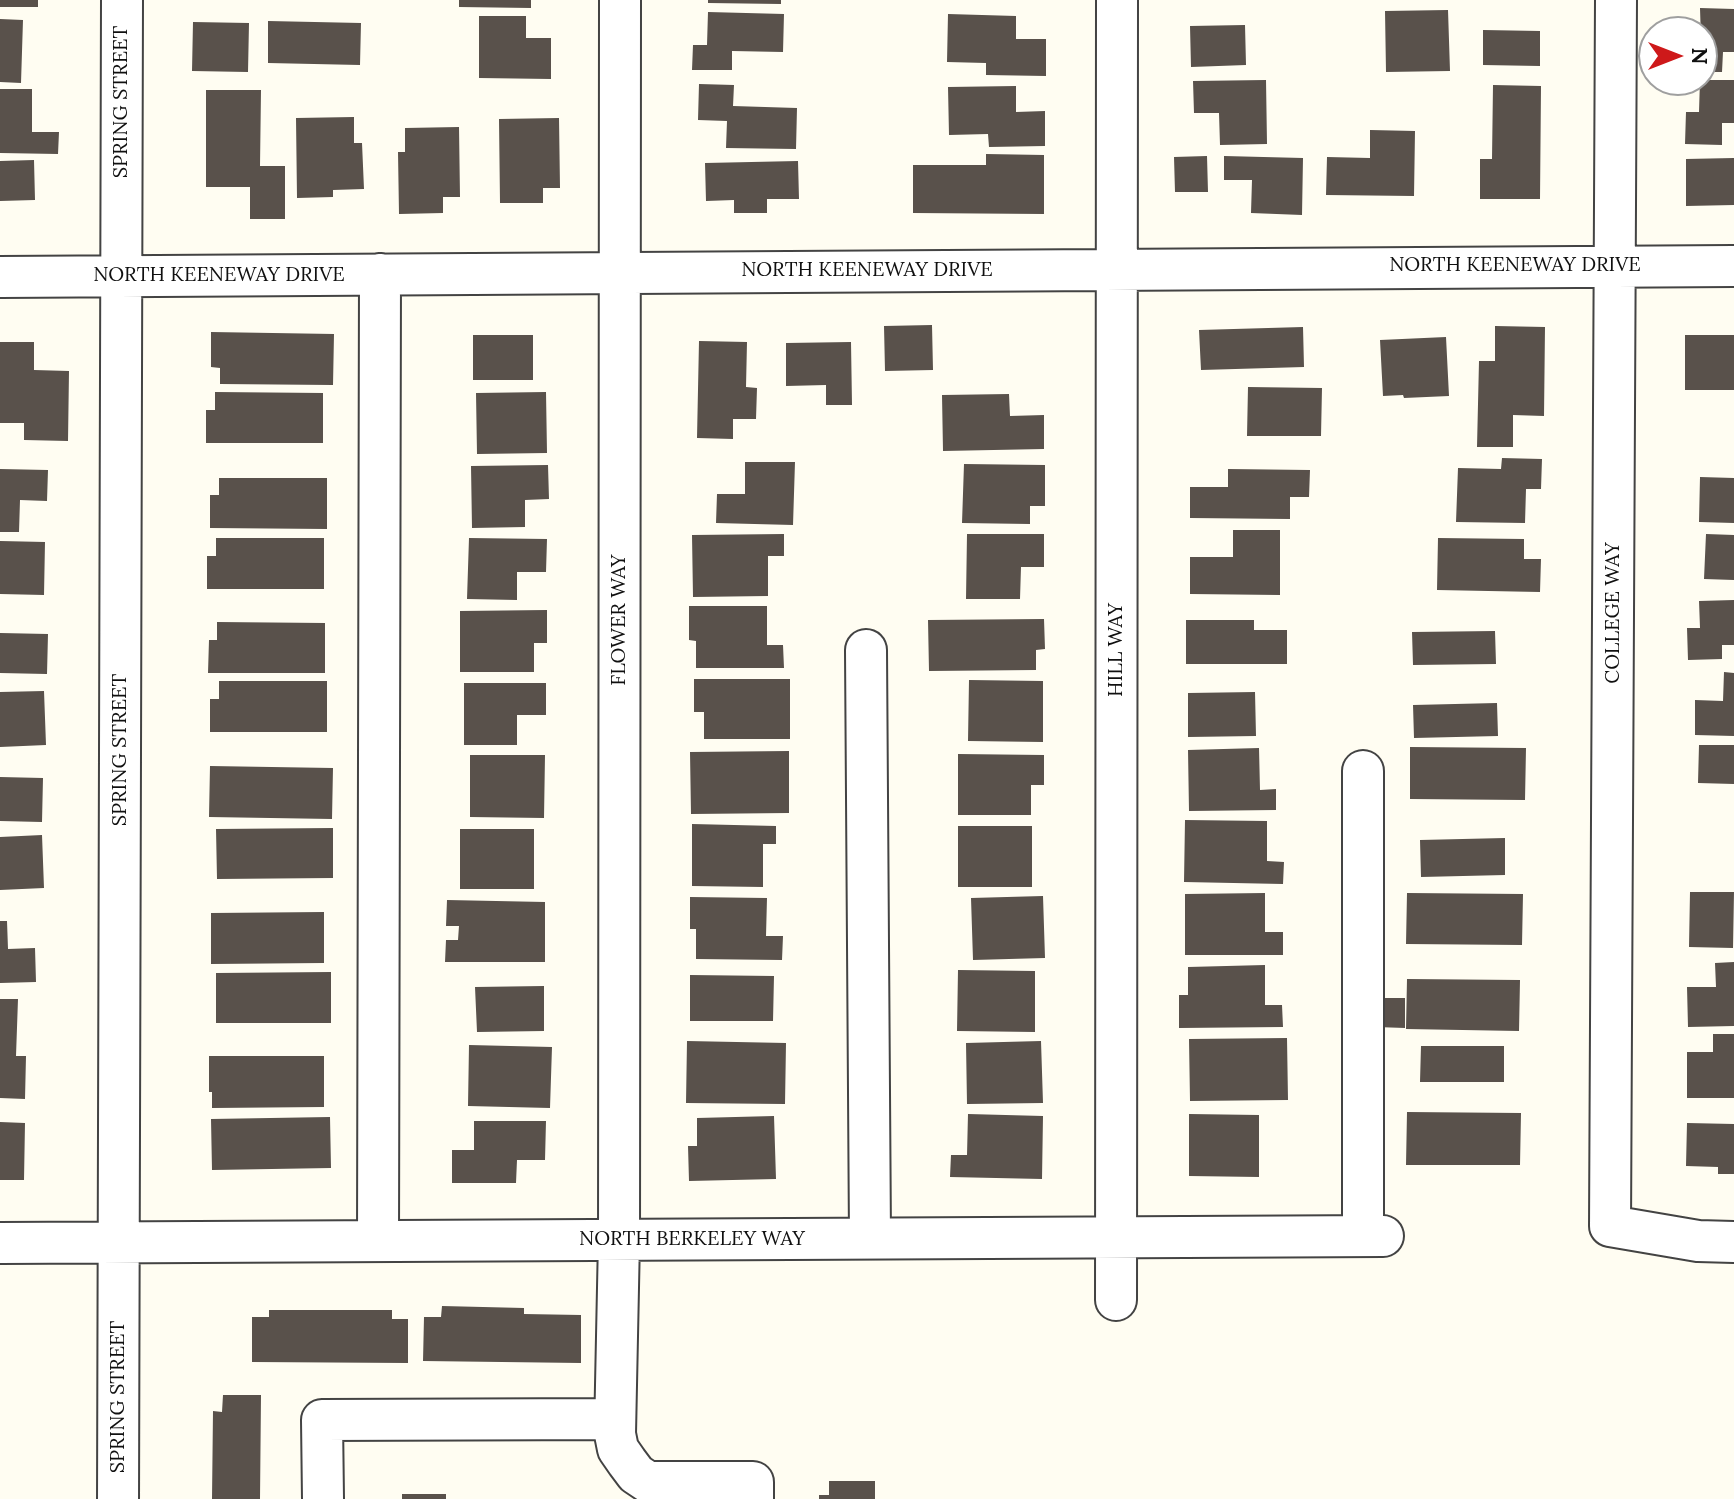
<!DOCTYPE html>
<style>
body{margin:0}
#map{position:relative;width:1734px;height:1499px;overflow:hidden;background:#fffdf2;font-family:Lora,serif}
canvas{display:block}
.north{position:absolute;left:1638px;top:16px;width:80px;height:80px;box-sizing:border-box;background:#fff;border:2px solid #9f9f9f;border-radius:50%;rotate:90deg;font-size:22px;font-weight:700;line-height:32px;text-align:center;color:#101010}
.north::after{content:'';display:block;margin:auto;width:28px;height:36px;background:#ce191a;clip-path:polygon(50% 0,100% 100%,50% 72%,0 100%)}
</style>
<div id="map">
<canvas width="1734" height="1499"></canvas>
<div class="north">N</div>
</div>
<script>
const c = document.querySelector('canvas').getContext('2d');
c.lineJoin = 'round';
function fillPath(path, color) { c.fillStyle = color; c.fill(path, 'evenodd'); }
const toPath = rows => new Path2D(rows.map(r => 'M' + r).join(''));
function stroke(path, color, width, dash) { c.strokeStyle = color; c.lineWidth = width; c.lineCap = dash ? 'butt' : 'round'; c.setLineDash(dash || []); c.stroke(path); }
function label(font, color, halo, rows, align = 'center') {
  c.font = font + ' Lora,serif'; c.lineWidth = 8; c.setLineDash([]); c.textBaseline = 'middle'; c.strokeStyle = halo; c.fillStyle = color; for (const [text, x, y, turn = 0] of rows) {
    c.save(); c.translate(x, y); c.rotate((+turn || 0) * Math.PI / 180); c.textAlign = isNaN(turn) ? turn : align; if (halo) c.strokeText(text, 0, 0); c.fillText(text, 0, 0); c.restore();
  }
}
const building = toPath([
 [0,0,38,0,38,7,0,7],
 [459,0,531,0,531,8,459,7],
 [708,0,781,0,781,4,708,3],
 [1700,8,1734,9,1734,52,1723,52,1722,72,1702,72],
 [1448,10,1450,71,1386,72,1385,11],
 [708,12,784,14,783,52,732,51,732,70,692,70,693,45,707,45],
 [948,14,1016,16,1016,39,1046,39,1046,76,986,75,986,63,947,62],
 [479,16,526,16,526,38,551,38,551,79,479,78],
 [0,19,23,20,21,83,0,82],
 [268,21,361,23,360,65,268,63],
 [193,22,249,23,248,72,192,71],
 [1245,25,1246,65,1191,67,1190,26],
 [1483,30,1540,31,1540,66,1483,65],
 [1266,80,1267,144,1220,145,1219,113,1194,113,1193,81],
 [1700,80,1734,80,1734,123,1722,123,1722,145,1685,144,1686,112,1699,112],
 [699,84,734,85,733,106,797,108,796,149,726,148,727,121,698,120],
 [1493,85,1541,86,1540,199,1480,199,1480,159,1492,159],
 [1016,86,1016,112,1045,111,1045,146,989,147,988,134,949,135,948,87],
 [0,89,32,89,32,132,59,132,58,154,0,153],
 [206,90,261,90,260,166,285,166,285,219,250,219,250,187,206,187],
 [354,117,354,143,362,143,364,189,333,190,333,197,297,198,296,118],
 [559,118,560,188,543,188,543,203,500,203,499,119],
 [459,127,460,197,443,197,443,213,399,214,398,152,405,152,405,128],
 [1370,130,1415,131,1414,196,1326,195,1327,157,1370,158],
 [986,154,1044,155,1044,214,913,213,913,165,986,165],
 [1207,156,1208,192,1175,192,1174,157],
 [1224,156,1303,158,1302,215,1251,213,1252,180,1224,180],
 [1734,158,1734,205,1686,206,1686,159],
 [34,160,35,200,0,201,0,161],
 [798,161,799,199,767,199,767,213,734,213,734,200,706,201,705,163],
 [932,325,933,370,885,371,884,326],
 [1495,326,1545,327,1544,416,1513,415,1513,447,1477,447,1479,361,1495,361],
 [1303,327,1304,367,1201,370,1199,330],
 [211,332,334,334,333,385,220,384,220,368,211,367],
 [473,335,533,335,533,380,473,380],
 [1685,335,1734,335,1734,390,1685,390],
 [1446,337,1449,396,1404,398,1403,395,1383,396,1380,340],
 [699,341,747,342,746,387,757,388,756,419,733,419,733,439,697,438],
 [0,342,34,342,34,370,69,371,68,441,24,440,24,423,0,423],
 [851,342,852,405,826,405,826,385,786,386,786,343],
 [1248,387,1322,388,1321,436,1247,436],
 [215,392,323,393,323,443,206,443,206,410,215,410],
 [546,392,547,453,477,454,476,393],
 [1009,394,1010,416,1044,415,1044,449,943,451,942,395],
 [1502,458,1542,459,1541,489,1526,489,1525,523,1456,522,1458,468,1501,469],
 [745,462,795,462,793,525,716,523,717,494,745,494],
 [964,464,1045,465,1045,506,1030,506,1030,524,962,523],
 [548,465,549,499,525,500,525,527,472,528,471,466],
 [0,469,48,470,47,501,20,500,19,532,0,532],
 [1228,469,1310,470,1309,497,1290,497,1290,519,1190,518,1190,487,1228,487],
 [1700,477,1734,478,1734,523,1699,522],
 [219,478,327,478,327,529,210,528,210,495,219,495],
 [1233,530,1280,530,1280,595,1190,594,1190,557,1233,557],
 [784,534,784,556,768,556,768,596,693,597,692,535],
 [967,534,1044,534,1044,567,1021,567,1020,599,966,599],
 [1706,534,1734,535,1734,580,1704,579],
 [216,538,324,538,324,589,207,589,207,556,216,556],
 [469,538,547,539,546,572,517,572,517,600,467,599],
 [1438,538,1524,539,1524,559,1541,559,1540,592,1437,590],
 [0,541,45,542,44,595,0,594],
 [1734,600,1734,645,1722,645,1722,659,1688,660,1687,628,1700,628,1699,601],
 [689,606,767,606,767,645,783,645,784,668,696,668,696,641,689,640],
 [547,610,547,643,534,643,534,672,460,672,460,611],
 [1044,619,1045,649,1036,650,1036,670,929,671,928,620],
 [1186,620,1254,620,1254,630,1287,630,1287,664,1186,664],
 [217,622,325,623,325,673,208,673,209,640,217,640],
 [1495,631,1496,664,1413,665,1412,632],
 [0,633,48,634,47,674,0,673],
 [1724,672,1734,673,1734,736,1695,735,1695,700,1723,701],
 [694,679,790,679,790,739,704,739,704,712,694,712],
 [969,680,1043,681,1043,742,968,741],
 [219,681,327,681,327,732,210,732,210,699,219,699],
 [464,683,546,683,546,715,517,715,517,745,464,745],
 [44,691,46,745,0,747,0,692],
 [1255,692,1256,736,1188,737,1188,693],
 [1497,703,1498,736,1414,738,1413,705],
 [1699,745,1734,745,1734,784,1698,783],
 [1410,747,1526,748,1525,800,1410,799],
 [1259,748,1260,790,1276,789,1276,810,1189,811,1188,750],
 [789,751,789,813,691,814,690,752],
 [958,754,1044,755,1044,785,1031,785,1031,815,958,815],
 [470,755,545,755,544,818,470,817],
 [210,766,333,768,332,819,209,817],
 [0,777,43,778,42,822,0,821],
 [1185,820,1267,821,1267,861,1284,862,1283,884,1184,882],
 [692,824,776,826,776,844,763,844,763,887,692,886],
 [958,826,1032,826,1032,887,958,887],
 [333,828,333,878,217,879,216,829],
 [460,829,534,829,534,889,460,889],
 [42,835,44,888,0,890,0,837],
 [1505,838,1505,875,1421,877,1420,840],
 [1690,892,1734,892,1733,948,1689,947],
 [1265,893,1265,932,1283,932,1283,955,1185,955,1185,894],
 [1407,893,1523,894,1522,945,1406,944],
 [1043,896,1045,958,973,960,971,898],
 [690,897,767,898,766,936,783,936,782,960,696,959,696,929,690,929],
 [447,900,545,902,545,962,445,962,446,940,458,940,459,926,446,926],
 [324,912,324,963,211,964,211,913],
 [0,921,7,921,8,949,35,948,36,982,0,983],
 [1734,962,1734,1026,1688,1027,1687,987,1716,987,1715,963],
 [1265,965,1265,1005,1282,1005,1283,1027,1179,1028,1179,995,1188,995,1188,967],
 [958,970,1035,971,1035,1032,957,1031],
 [331,972,331,1023,216,1023,216,973],
 [690,975,774,976,773,1021,690,1021],
 [1407,979,1520,980,1519,1031,1406,1029],
 [544,986,544,1031,477,1032,475,987],
 [1376,998,1405,998,1405,1028,1376,1027],
 [0,999,18,999,16,1056,26,1056,25,1099,0,1098],
 [1713,1034,1734,1034,1734,1098,1687,1098,1687,1052,1713,1052],
 [1287,1038,1288,1100,1190,1101,1189,1039],
 [687,1041,786,1043,785,1104,686,1103],
 [1041,1041,1043,1103,967,1104,966,1043],
 [469,1045,552,1047,550,1108,468,1106],
 [1421,1046,1504,1046,1504,1082,1420,1082],
 [209,1056,324,1056,324,1107,212,1108,212,1092,209,1092],
 [1407,1112,1521,1113,1520,1165,1406,1165],
 [968,1114,1043,1116,1042,1179,950,1177,951,1155,967,1155],
 [1189,1114,1259,1115,1259,1177,1189,1176],
 [774,1116,776,1179,689,1181,688,1146,697,1146,697,1118],
 [330,1117,331,1168,212,1170,211,1119],
 [474,1121,546,1121,545,1160,517,1160,516,1183,452,1183,452,1150,474,1150],
 [0,1122,25,1123,24,1180,0,1180],
 [1687,1123,1734,1124,1734,1174,1718,1174,1718,1167,1686,1166],
 [442,1306,524,1308,524,1314,581,1315,581,1363,423,1361,424,1317,441,1317],
 [269,1310,392,1310,392,1319,408,1319,408,1363,252,1362,252,1317,269,1317],
 [223,1395,261,1395,260,1499,212,1499,213,1411,222,1412],
 [829,1481,875,1481,875,1499,819,1499,819,1495,829,1495],
 [402,1494,446,1494,446,1499,402,1499]
]);
const minor = toPath([
 [620,0,619,1239,615,1434,618,1449,627,1462,636,1474,648,1482,753,1482,753,1499],
 [1616,0,1610,1226,1698,1241,1734,1242],
 [0,277,1734,266],
 [866,650,870,1238],
 [1363,771,1363,1236],
 [378,1241,380,274],
 [0,1243,1383,1236],
 [1116,1300,1117,0],
 [118,1499,122,0],
 [323,1499,322,1420,615,1419]
]);
const streetNames = [
 ["SPRING STREET",121,102,-90],
 ["NORTH KEENEWAY DRIVE",1515,265],
 ["NORTH KEENEWAY DRIVE",867,270],
 ["NORTH KEENEWAY DRIVE",219,275],
 ["COLLEGE WAY",1613,613,-90],
 ["FLOWER WAY",619,620,-90],
 ["HILL WAY",1116,650,-90],
 ["SPRING STREET",120,750,-90],
 ["NORTH BERKELEY WAY",692,1239],
 ["SPRING STREET",118,1397,-90]
];
fillPath(building, '#59514b');
stroke(minor, '#434343', 44);
stroke(minor, '#fff', 40);
label('20px', '#101010', '#fff', streetNames);
</script>
